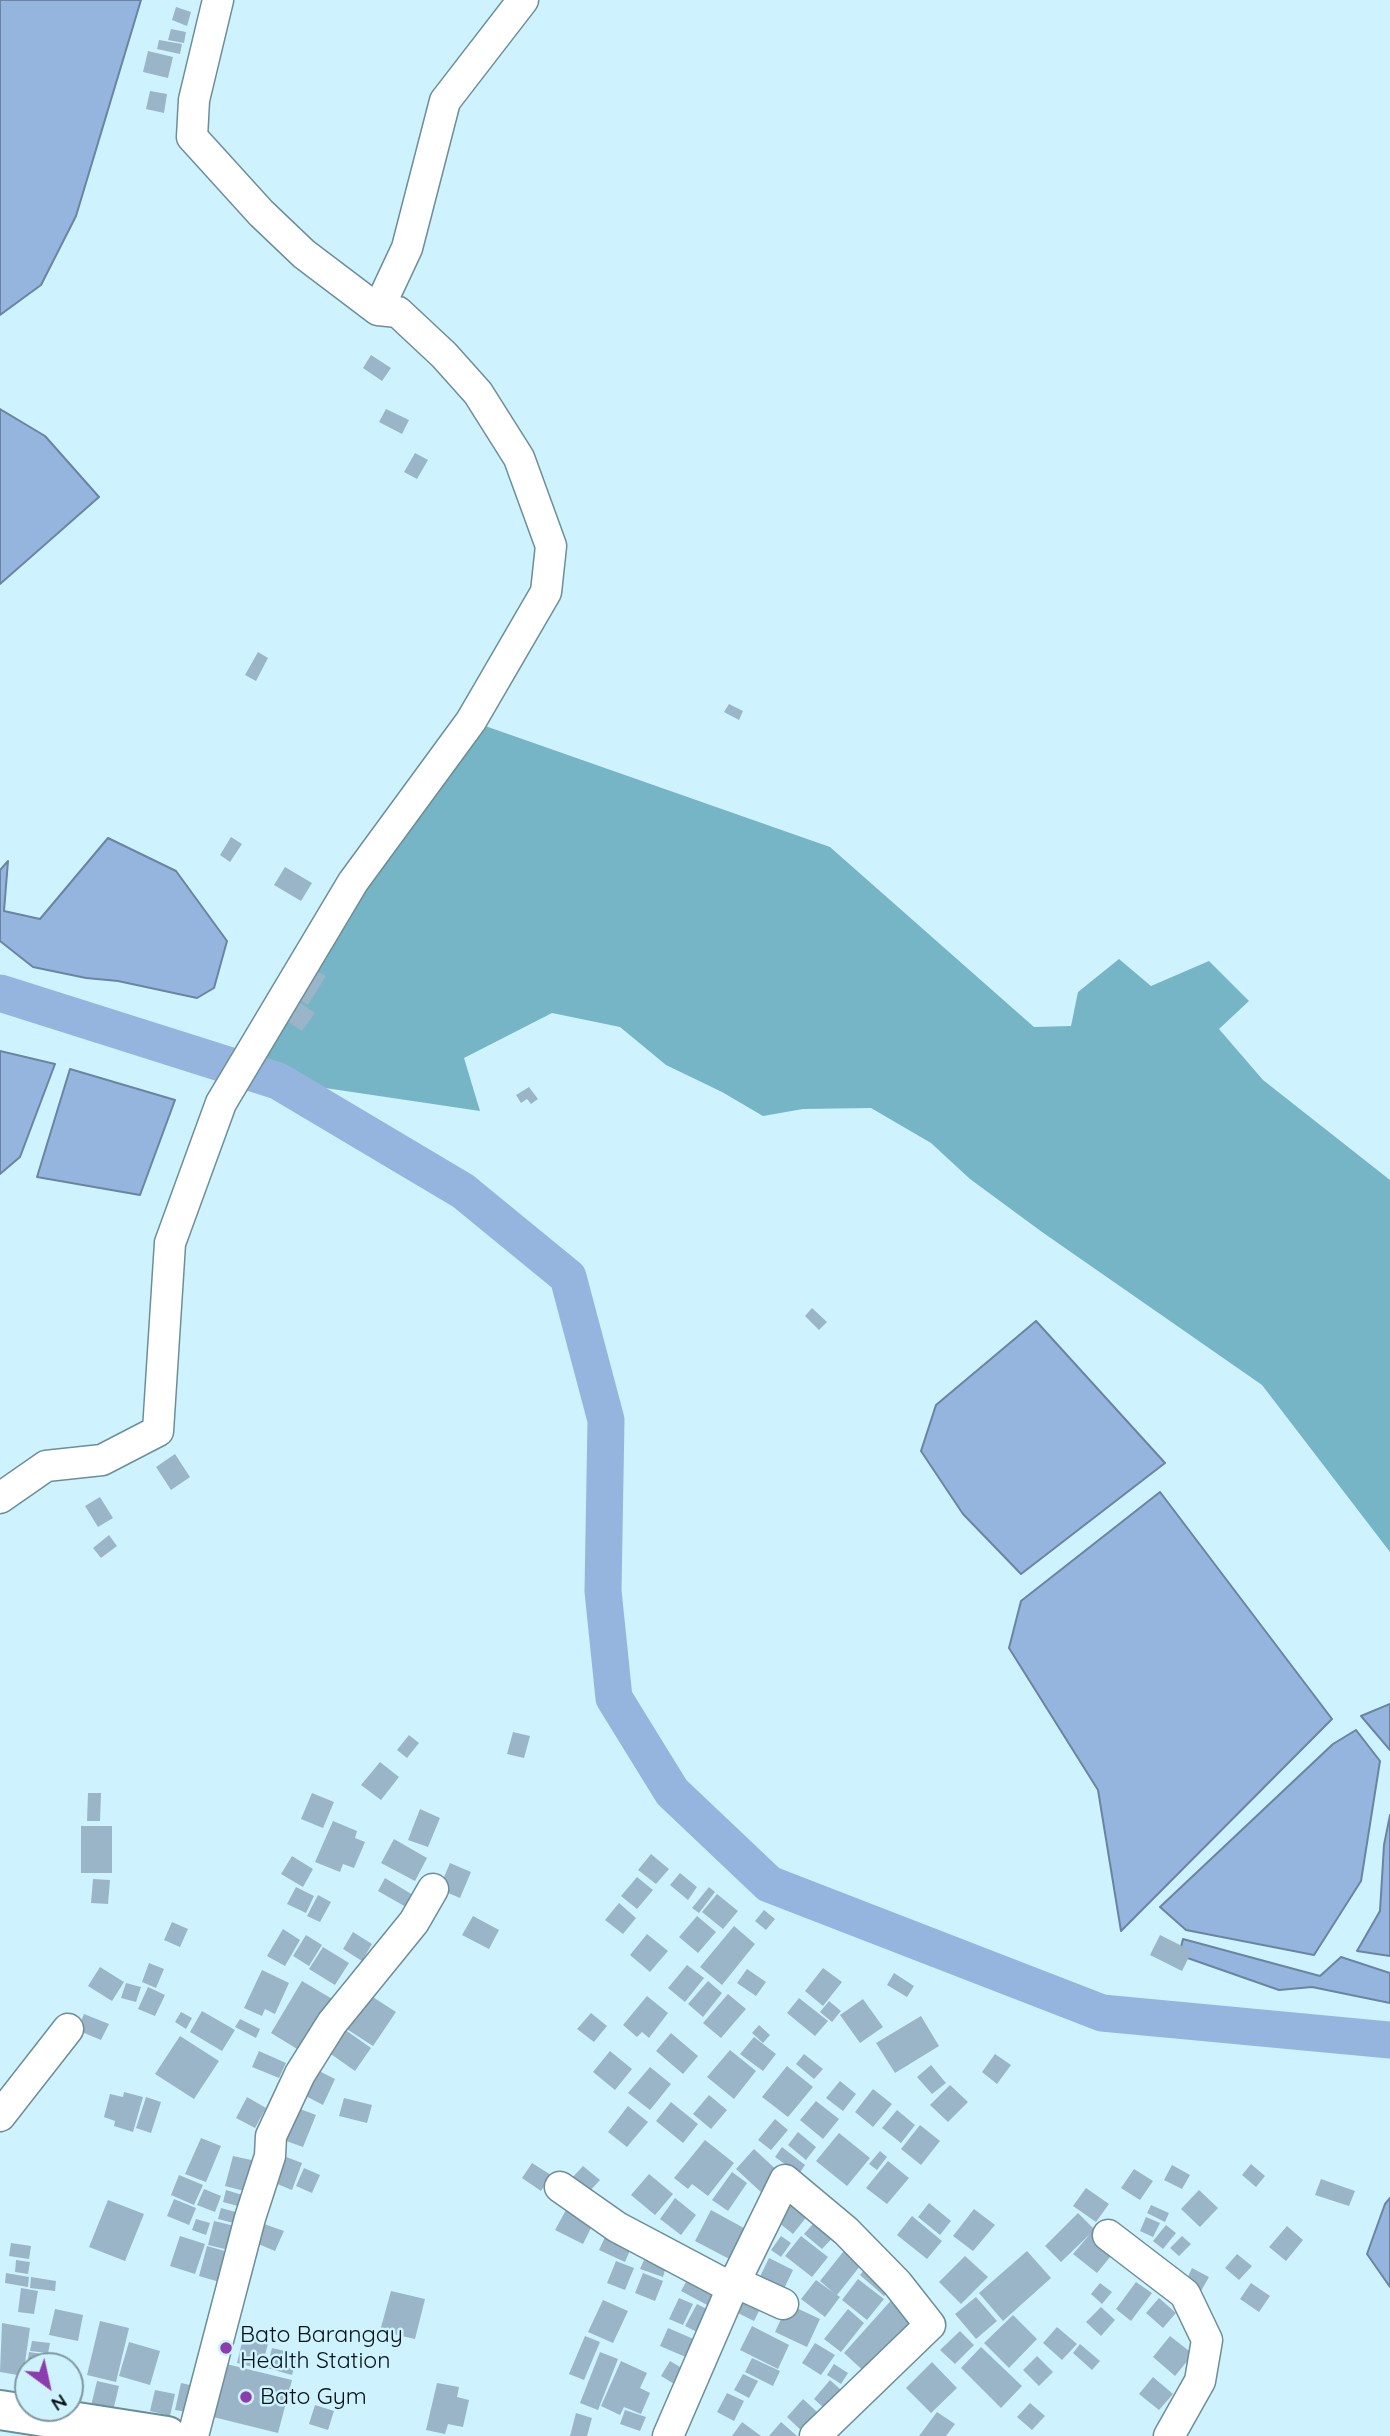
<!DOCTYPE html>
<style>
body{margin:0}
#map{position:relative;width:1390px;height:2436px;overflow:hidden;background:#cff3fe;font-family:Quicksand,sans-serif}
canvas{display:block}
.north{position:absolute;left:14px;top:2352px;width:70px;height:70px;box-sizing:border-box;background:#cff3fe;border:2px solid #7f99a1;border-radius:50%;rotate:147deg;font-size:19px;font-weight:700;line-height:28px;text-align:center;color:#061216}
.north::after{content:'';display:block;margin:auto;width:24px;height:32px;background:#8c3cac;clip-path:polygon(50% 0,100% 100%,50% 72%,0 100%)}
</style>
<div id="map">
<canvas width="1390" height="2436"></canvas>
<div class="north">N</div>
</div>
<script>
const c = document.querySelector('canvas').getContext('2d');
c.lineJoin = 'round';
function fillPath(path, color) { c.fillStyle = color; c.fill(path, 'evenodd'); }
const toPath = rows => new Path2D(rows.map(r => 'M' + r).join(''));
function stroke(path, color, width, dash) { c.strokeStyle = color; c.lineWidth = width; c.lineCap = dash ? 'butt' : 'round'; c.setLineDash(dash || []); c.stroke(path); }
function label(font, color, halo, rows, align = 'center') {
  c.font = font + ' Quicksand,sans-serif'; c.lineWidth = 5; c.setLineDash([]); c.textBaseline = 'middle'; c.strokeStyle = halo; c.fillStyle = color; for (const [text, x, y, turn = 0] of rows) {
    c.save(); c.translate(x, y); c.rotate((+turn || 0) * Math.PI / 180); c.textAlign = isNaN(turn) ? turn : align; if (halo) c.strokeText(text, 0, 0); c.fillText(text, 0, 0); c.restore();
  }
}
const forest = toPath([
 [471,721,830,847,1034,1027,1071,1026,1078,992,1119,959,1151,986,1209,961,1249,1001,1219,1029,1263,1080,1390,1180,1390,1552,1262,1385,1042,1232,970,1179,931,1143,871,1108,803,1109,763,1116,722,1092,666,1065,620,1027,552,1013,464,1058,480,1111,278,1081,253,1073,274,1015]
]);
const water = toPath([
 [0,0,141,0,76,216,41,285,0,315,0,0],
 [0,409,45,436,99,497,0,584,0,409],
 [108,838,176,871,227,941,214,988,197,998,118,981,86,978,33,967,0,941,0,870,8,861,4,911,40,919,108,838],
 [0,1051,55,1064,20,1157,0,1174,0,1051],
 [70,1069,175,1100,140,1195,37,1177,70,1069],
 [1036,1321,1165,1463,1021,1574,963,1514,921,1451,936,1405,1036,1321],
 [1160,1492,1332,1719,1121,1931,1098,1790,1009,1648,1021,1601,1160,1492],
 [1390,1704,1390,1750,1361,1716,1390,1704],
 [1356,1730,1380,1761,1361,1881,1314,1955,1186,1930,1160,1907,1333,1744,1356,1730],
 [1390,1815,1390,1956,1357,1951,1380,1911,1384,1845,1390,1815],
 [1183,1939,1320,1976,1341,1957,1390,1973,1390,2003,1312,1987,1279,1990,1179,1955,1183,1939],
 [1390,2198,1390,2287,1367,2254,1385,2204,1390,2198]
]);
const river = toPath([
 [0,993,278,1081,463,1191,568,1277,606,1420,603,1591,614,1698,672,1792,769,1884,1102,2013,1390,2040]
]);
const building = toPath([
 [176,7,191,12,187,26,172,20],
 [171,29,186,32,184,43,168,40],
 [159,40,182,44,180,54,157,49],
 [148,51,173,57,168,78,143,72],
 [150,91,167,94,164,113,146,109],
 [371,355,391,368,382,381,363,368],
 [386,409,409,420,402,434,379,422],
 [415,453,428,460,417,479,404,472],
 [258,652,268,658,256,681,245,675],
 [729,704,743,711,739,720,724,712],
 [231,837,242,844,230,862,220,855],
 [285,867,312,883,301,901,274,885],
 [311,968,326,976,308,1005,294,996],
 [299,1002,315,1013,302,1031,287,1021],
 [529,1087,538,1099,531,1104,527,1099,521,1103,516,1095],
 [812,1308,827,1322,819,1330,805,1316],
 [175,1454,190,1477,171,1490,156,1467],
 [100,1497,113,1518,98,1527,85,1506],
 [109,1535,117,1546,101,1558,93,1548],
 [513,1732,530,1736,524,1758,507,1754],
 [409,1735,419,1743,407,1758,397,1750],
 [380,1762,399,1777,381,1800,361,1785],
 [88,1793,101,1793,100,1821,87,1821],
 [312,1793,334,1802,323,1828,301,1819],
 [420,1809,440,1818,428,1847,408,1840],
 [333,1821,357,1831,355,1838,365,1842,354,1868,343,1864,340,1872,315,1862],
 [81,1826,112,1826,112,1873,81,1873],
 [394,1839,427,1858,415,1881,381,1863],
 [651,1854,669,1869,656,1884,638,1870],
 [292,1856,313,1869,303,1887,281,1874],
 [450,1863,471,1872,460,1898,439,1889],
 [680,1873,697,1887,688,1900,670,1885],
 [637,1877,653,1890,637,1909,621,1896],
 [385,1878,413,1895,406,1907,378,1891],
 [93,1879,110,1880,108,1904,91,1903],
 [296,1887,314,1896,306,1913,287,1904],
 [709,1887,715,1892,699,1913,692,1908],
 [717,1894,738,1911,723,1929,702,1912],
 [318,1895,331,1902,320,1922,307,1916],
 [619,1903,636,1918,623,1934,605,1920],
 [764,1910,775,1919,766,1930,755,1921],
 [473,1916,499,1930,489,1949,462,1935],
 [697,1916,716,1932,698,1953,679,1937],
 [172,1922,188,1929,180,1947,164,1940],
 [734,1926,755,1944,722,1985,700,1967],
 [283,1929,300,1940,285,1966,267,1956],
 [353,1932,372,1944,362,1961,343,1949],
 [647,1934,668,1951,650,1972,630,1955],
 [306,1935,322,1945,309,1966,293,1956],
 [1160,1935,1192,1951,1182,1971,1150,1955],
 [323,1947,349,1963,335,1985,309,1969],
 [149,1963,164,1969,156,1988,142,1982],
 [687,1965,704,1978,685,2002,668,1988],
 [100,1967,124,1982,112,2001,88,1986],
 [823,1968,842,1982,823,2006,805,1991],
 [747,1969,766,1982,756,1996,737,1983],
 [262,1970,289,1983,275,2014,265,2009,262,2016,244,2008],
 [894,1973,914,1986,907,1997,887,1985],
 [302,1981,334,2000,302,2052,271,2033],
 [708,1981,722,1993,703,2017,688,2004],
 [126,1983,141,1987,136,2002,121,1998],
 [148,1987,165,1995,155,2016,138,2009],
 [362,1990,396,2012,373,2046,339,2024],
 [728,1994,746,2009,721,2038,703,2023],
 [647,1996,668,2013,649,2038,642,2032,637,2037,623,2025],
 [799,1998,828,2021,815,2036,787,2013],
 [863,1999,883,2027,860,2043,840,2015],
 [829,2001,841,2011,832,2022,820,2012],
 [202,2011,235,2030,222,2051,190,2032],
 [181,2012,192,2018,186,2029,175,2022],
 [591,2013,607,2026,594,2042,577,2029],
 [84,2014,109,2024,101,2040,77,2030],
 [921,2016,939,2046,895,2073,876,2043],
 [240,2019,260,2029,256,2038,235,2027],
 [759,2025,770,2035,763,2043,752,2033],
 [344,2029,371,2048,355,2071,328,2052],
 [671,2033,698,2056,683,2074,656,2051],
 [180,2036,219,2061,194,2099,155,2074],
 [754,2037,776,2054,763,2071,740,2054],
 [730,2050,756,2071,734,2099,707,2077],
 [259,2051,286,2063,279,2078,252,2067],
 [610,2051,632,2069,615,2090,593,2072],
 [804,2054,823,2069,814,2079,796,2064],
 [995,2054,1011,2065,997,2084,982,2072],
 [307,2065,335,2079,323,2105,294,2090],
 [931,2065,946,2083,932,2094,917,2077],
 [787,2066,813,2087,788,2117,762,2097],
 [650,2067,671,2084,650,2110,628,2093],
 [840,2081,856,2094,843,2111,826,2098],
 [950,2085,968,2102,948,2122,930,2105],
 [873,2089,892,2104,873,2127,855,2112],
 [124,2092,143,2097,133,2132,114,2126,115,2121,104,2117,110,2094,123,2097],
 [709,2095,727,2110,711,2129,693,2114],
 [146,2097,161,2102,151,2133,136,2128],
 [247,2097,266,2108,255,2128,236,2118],
 [344,2098,372,2105,367,2123,339,2116],
 [816,2101,839,2119,823,2139,800,2120],
 [671,2102,698,2124,683,2143,656,2121],
 [287,2104,316,2115,303,2147,275,2137],
 [628,2106,648,2122,627,2147,608,2132],
 [897,2110,915,2125,901,2143,882,2128],
 [775,2119,788,2130,771,2150,758,2140],
 [920,2125,940,2141,921,2165,901,2149],
 [798,2132,816,2147,806,2160,788,2145],
 [839,2133,870,2158,847,2186,816,2161],
 [201,2138,221,2146,206,2182,185,2174],
 [705,2140,734,2163,708,2196,692,2184,688,2189,674,2178],
 [782,2147,805,2165,799,2174,775,2157],
 [754,2149,781,2174,763,2194,736,2169],
 [880,2151,887,2157,877,2170,869,2164],
 [281,2155,302,2163,292,2190,270,2181],
 [233,2156,256,2161,248,2192,225,2186],
 [888,2161,909,2178,887,2204,866,2188],
 [532,2163,551,2175,541,2191,522,2178],
 [1251,2164,1265,2176,1256,2187,1242,2175],
 [1172,2165,1190,2175,1182,2189,1164,2180],
 [583,2166,600,2180,588,2193,571,2179],
 [304,2168,320,2175,312,2193,296,2186],
 [1134,2169,1153,2181,1140,2200,1121,2188],
 [732,2172,747,2183,728,2211,712,2200],
 [649,2174,673,2194,655,2215,631,2195],
 [179,2175,203,2185,194,2205,171,2195],
 [1321,2179,1355,2191,1349,2206,1315,2195],
 [1086,2188,1109,2204,1096,2222,1073,2206],
 [204,2189,221,2196,215,2212,197,2205],
 [226,2190,249,2197,245,2208,223,2202],
 [1199,2190,1218,2208,1200,2227,1181,2209],
 [793,2195,812,2210,793,2234,774,2219],
 [675,2198,696,2215,681,2235,660,2219],
 [174,2199,196,2208,189,2225,167,2216],
 [108,2200,144,2214,125,2261,89,2247],
 [929,2203,951,2221,940,2235,918,2217],
 [1151,2205,1169,2213,1165,2222,1147,2213],
 [221,2208,243,2214,241,2225,218,2219],
 [974,2209,995,2225,973,2251,953,2236],
 [566,2210,593,2224,583,2244,555,2230],
 [711,2210,753,2233,737,2263,695,2241],
 [1078,2213,1094,2229,1092,2232,1115,2251,1097,2273,1073,2254,1090,2234,1061,2262,1045,2246],
 [820,2216,838,2232,822,2249,804,2234],
 [912,2216,942,2241,927,2259,897,2235],
 [1146,2217,1160,2223,1153,2237,1140,2231],
 [196,2219,210,2223,206,2235,192,2230],
 [214,2221,239,2227,233,2251,208,2245],
 [264,2224,284,2231,275,2251,256,2243],
 [1166,2225,1176,2233,1163,2249,1153,2241],
 [1287,2226,1303,2240,1286,2261,1269,2247],
 [180,2236,205,2244,195,2274,170,2266],
 [781,2236,791,2243,781,2257,771,2250],
 [801,2236,828,2257,812,2277,785,2256],
 [1182,2236,1191,2244,1179,2256,1170,2248],
 [605,2237,631,2248,625,2262,599,2250],
 [851,2242,868,2256,837,2295,840,2297,825,2317,801,2299,816,2280,834,2293,820,2281],
 [11,2243,31,2246,29,2259,9,2256],
 [207,2246,232,2253,223,2283,199,2276],
 [1027,2251,1051,2278,1003,2321,979,2293],
 [1237,2254,1252,2266,1239,2280,1225,2268],
 [965,2256,988,2277,961,2304,939,2282],
 [769,2258,793,2270,781,2295,757,2283],
 [16,2260,30,2262,28,2274,15,2272],
 [644,2260,666,2267,663,2277,640,2269],
 [616,2261,634,2268,625,2290,607,2283],
 [871,2262,895,2283,884,2296,860,2275],
 [1192,2268,1209,2277,1201,2291,1185,2283],
 [6,2273,29,2277,28,2287,5,2283],
 [643,2273,663,2281,655,2301,635,2293],
 [691,2273,719,2288,709,2306,681,2291],
 [31,2277,56,2281,55,2291,30,2288],
 [858,2279,884,2299,867,2320,842,2300],
 [1136,2282,1152,2293,1131,2321,1116,2309],
 [1100,2283,1112,2292,1102,2304,1091,2294],
 [1251,2283,1270,2296,1259,2312,1240,2299],
 [21,2288,38,2291,34,2314,18,2312],
 [391,2291,425,2299,415,2339,380,2331],
 [740,2291,763,2303,754,2321,730,2309],
 [895,2296,917,2315,891,2345,870,2377,844,2353],
 [976,2297,997,2321,976,2339,955,2314],
 [679,2298,693,2304,683,2325,669,2319],
 [1159,2298,1176,2313,1163,2328,1146,2313],
 [603,2300,628,2311,613,2343,588,2332],
 [697,2304,717,2314,705,2336,685,2326],
 [788,2304,820,2319,807,2347,775,2332],
 [1101,2307,1115,2320,1101,2336,1086,2322],
 [55,2309,83,2315,78,2341,49,2335],
 [848,2309,864,2323,841,2352,824,2339],
 [1013,2315,1037,2339,1009,2368,984,2343],
 [100,2321,129,2328,116,2382,87,2375],
 [2,2323,30,2328,23,2376,0,2372],
 [752,2326,789,2345,778,2369,740,2350],
 [1057,2327,1077,2344,1062,2360,1043,2343],
 [668,2328,696,2340,688,2358,660,2346],
 [960,2331,974,2345,955,2364,940,2350],
 [585,2336,600,2342,584,2380,569,2374],
 [1170,2336,1193,2354,1175,2376,1153,2357],
 [243,2338,268,2344,261,2369,237,2363],
 [32,2341,50,2343,48,2353,30,2351],
 [129,2342,160,2351,150,2385,119,2376],
 [815,2343,835,2355,821,2375,802,2363],
 [1080,2344,1100,2361,1092,2370,1073,2353],
 [981,2347,1022,2386,1001,2408,961,2368],
 [272,2348,298,2354,292,2375,267,2368],
 [29,2352,67,2358,66,2366,27,2366],
 [600,2352,618,2359,598,2410,580,2403],
 [1037,2356,1053,2372,1039,2386,1023,2370],
 [752,2358,780,2371,773,2386,745,2372],
 [214,2361,292,2380,278,2433,201,2414],
 [621,2361,647,2373,640,2388,650,2393,641,2414,624,2407,620,2415,601,2406],
 [670,2361,685,2370,676,2385,661,2376],
 [932,2362,957,2388,931,2413,906,2388],
 [834,2364,848,2373,841,2384,827,2375],
 [743,2374,758,2381,749,2398,734,2390],
 [1153,2377,1173,2394,1159,2410,1139,2394],
 [830,2380,850,2398,834,2417,814,2399],
 [97,2381,119,2386,113,2411,91,2406],
 [181,2383,199,2387,194,2413,175,2410],
 [437,2383,459,2387,457,2397,469,2400,463,2427,448,2424,445,2434,426,2430],
 [155,2390,175,2394,170,2416,150,2411],
 [727,2393,744,2401,734,2421,717,2412],
 [803,2399,826,2420,807,2436,787,2417],
 [1030,2403,1045,2416,1032,2430,1017,2417],
 [315,2405,334,2411,328,2430,309,2424],
 [625,2410,646,2417,640,2431,620,2424],
 [937,2412,955,2424,946,2436,919,2436],
 [576,2413,592,2418,587,2436,570,2436],
 [742,2422,761,2436,732,2436],
 [781,2422,797,2436,769,2436]
]);
const minor = toPath([
 [378,310,407,248,445,101,523,0],
 [0,1498,46,1466,102,1460,158,1431,170,1243,221,1103,353,882,471,721,546,592,551,546,519,458,478,393,444,355,398,312,378,310,304,254,261,213,192,137,194,100,218,0],
 [0,2116,68,2029],
 [560,2187,617,2227,732,2288],
 [1108,2235,1185,2294,1207,2340,1200,2381,1169,2436],
 [735,2282,783,2304],
 [193,2436,250,2218,270,2156,271,2136,300,2074,332,2023,414,1922,433,1889],
 [668,2436,732,2288,785,2180,846,2231,897,2283,930,2325,815,2436]
]);
const major = toPath([
 [0,2410,167,2436]
]);
const markers = [
 [226,2348,7,"#8c3cac"],
 [246,2397,7,"#8c3cac"]
];
const poiNames = [
 ["Bato Barangay",240,2335],
 ["Health Station",240,2361],
 ["Bato Gym",260,2397]
];
fillPath(forest, '#76b5c6');
fillPath(water, '#96b5de');
stroke(water, '#6b84a2', 2);
stroke(river, '#96b5de', 37);
fillPath(building, '#99b5c7');
stroke(minor, '#6c8e97', 33);
stroke(major, '#6c8e97', 42);
stroke(minor, '#fff', 30);
stroke(major, '#fff', 38);
for (const [x, y, r, color] of markers) { const dot = new Path2D(); dot.arc(x, y, r, 0, 2 * Math.PI); c.fillStyle = color; c.fill(dot); stroke(dot, '#cff3fe', 2.5); }
label('23px', '#061216', '#cff3fe', poiNames, 'left');
</script>
